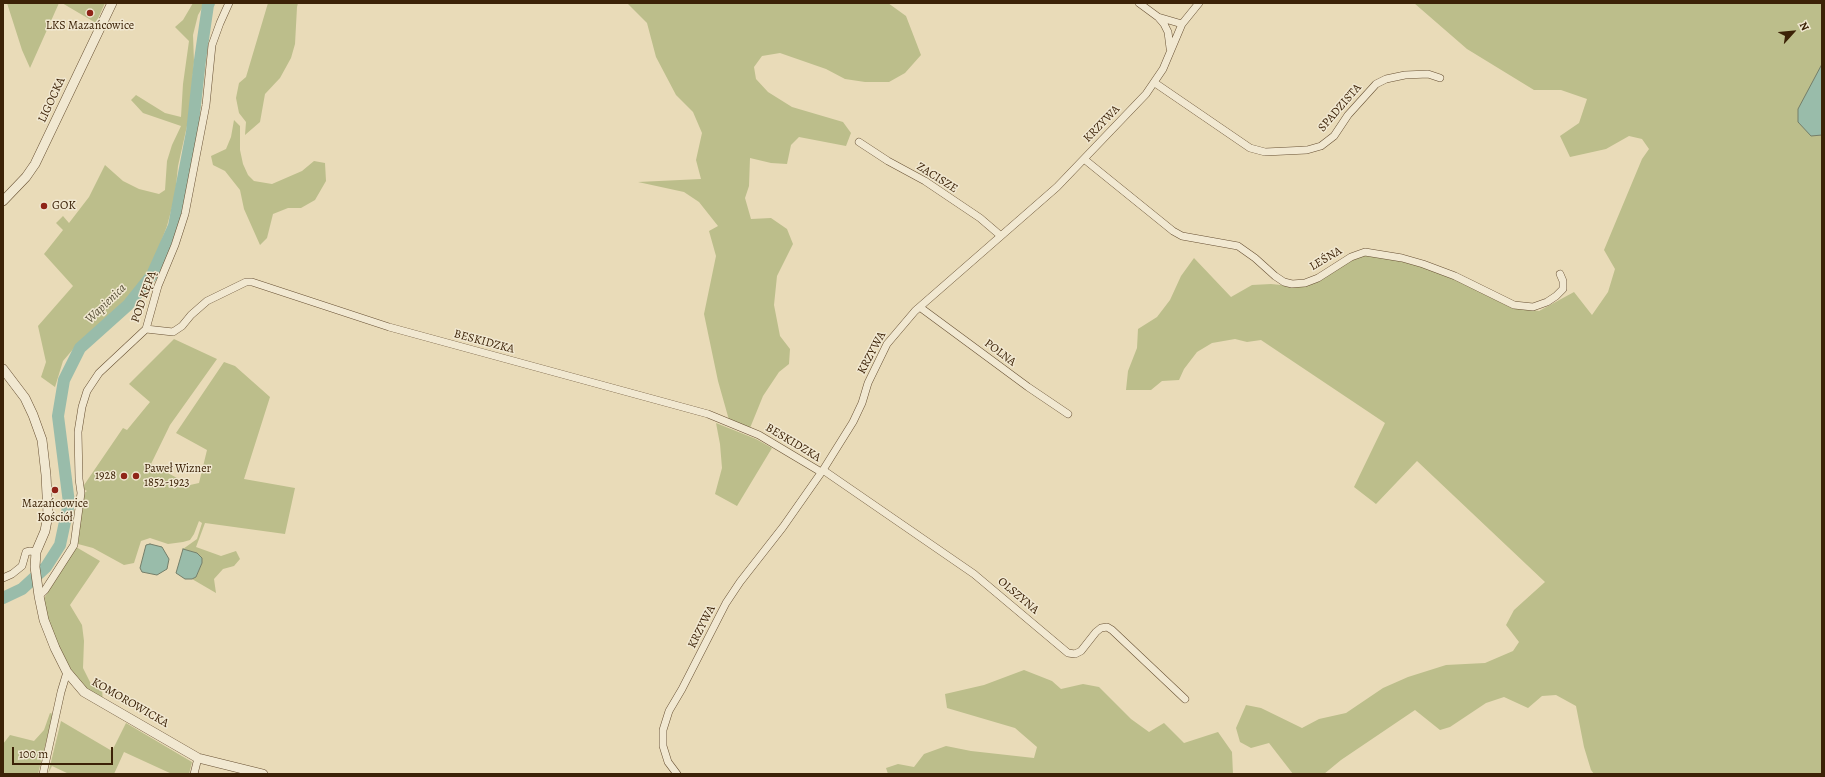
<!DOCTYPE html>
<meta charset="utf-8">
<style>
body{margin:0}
#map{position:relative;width:1825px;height:777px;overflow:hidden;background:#e9dbb8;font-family:Alegreya,serif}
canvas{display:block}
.frame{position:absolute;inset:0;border:4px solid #3c2207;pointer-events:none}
.north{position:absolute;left:1773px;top:12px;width:40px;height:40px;-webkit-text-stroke:3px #f1e8d1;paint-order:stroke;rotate:63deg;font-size:11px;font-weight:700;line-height:16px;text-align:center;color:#3c2207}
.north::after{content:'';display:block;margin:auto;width:14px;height:18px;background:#3c2207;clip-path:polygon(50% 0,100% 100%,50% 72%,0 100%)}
.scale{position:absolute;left:12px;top:747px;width:101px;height:18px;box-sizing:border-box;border:2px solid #3c2207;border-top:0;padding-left:5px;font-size:12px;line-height:14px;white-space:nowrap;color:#3c2207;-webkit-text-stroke:3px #f1e8d1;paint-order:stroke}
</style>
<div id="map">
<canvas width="1825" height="777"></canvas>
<div class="frame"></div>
<div class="north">N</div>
<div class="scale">100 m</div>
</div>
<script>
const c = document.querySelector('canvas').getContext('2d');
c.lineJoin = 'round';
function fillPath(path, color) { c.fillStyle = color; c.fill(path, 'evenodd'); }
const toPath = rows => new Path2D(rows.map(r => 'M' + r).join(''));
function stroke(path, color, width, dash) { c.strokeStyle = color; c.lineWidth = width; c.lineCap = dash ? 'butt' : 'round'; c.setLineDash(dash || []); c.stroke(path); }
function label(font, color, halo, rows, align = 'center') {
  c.font = font + ' Alegreya,serif'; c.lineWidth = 3; c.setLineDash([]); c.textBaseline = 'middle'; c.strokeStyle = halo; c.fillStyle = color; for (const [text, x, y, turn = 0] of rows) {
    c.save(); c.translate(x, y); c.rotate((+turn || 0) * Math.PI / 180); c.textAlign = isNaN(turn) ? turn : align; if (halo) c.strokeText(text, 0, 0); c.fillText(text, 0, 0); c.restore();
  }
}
const green = toPath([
 [7,3,59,3,30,68,22,50],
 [62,3,105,3,96,23],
 [193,3,205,3,198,15,193,35,194,62,189,117,178,166,175,196,167,226,153,263,133,293,110,317,80,341,63,361,55,387,41,377,46,362,38,326,73,286,44,254,63,230,56,223,63,216,69,223,89,197,105,165,123,181,139,189,159,194,165,190,167,161,172,145,181,126,143,113,131,100,136,95,165,113,181,117,183,84,189,41,175,27,183,20],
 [268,3,298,3,297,7,295,44,291,58,280,78,265,94,260,122,245,135,246,122,239,113,236,98,239,83,246,77],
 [627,3,888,3,906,16,921,55,905,73,889,82,865,82,845,79,826,69,780,53,762,56,754,67,756,79,768,92,792,107,843,122,851,133,846,146,799,137,791,145,787,164,771,163,750,158,749,186,745,198,751,219,771,218,787,229,793,244,777,276,774,305,780,336,790,349,789,364,779,372,763,396,750,428,729,420,718,381,704,314,716,256,709,231,718,226,699,202,684,192,638,182,701,179,696,160,702,133,693,112,676,95,656,57,647,23],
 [1414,3,1822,3,1822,774,1594,774,1591,770,1584,747,1576,706,1556,695,1542,696,1528,708,1504,697,1486,703,1450,727,1440,730,1415,710,1341,760,1324,774,1293,774,1269,743,1251,748,1240,742,1236,728,1246,705,1261,708,1302,728,1319,719,1346,713,1383,688,1408,677,1446,665,1485,663,1513,651,1519,642,1506,625,1514,610,1545,582,1417,461,1376,504,1354,487,1385,423,1261,340,1247,342,1235,339,1212,343,1197,352,1184,369,1179,380,1162,381,1151,390,1126,390,1128,371,1137,348,1138,329,1157,317,1170,300,1181,276,1194,258,1231,297,1252,285,1271,284,1291,286,1319,281,1360,255,1394,259,1443,273,1512,307,1539,311,1574,292,1592,315,1608,292,1615,269,1604,250,1642,159,1649,149,1642,139,1629,136,1606,149,1570,157,1560,136,1579,123,1587,99,1561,90,1534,90,1467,49],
 [234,120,240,126,240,150,243,164,248,175,254,181,272,184,302,171,314,161,325,163,326,181,315,200,301,208,288,208,273,214,267,238,260,245,244,209,240,190,225,171,213,165,211,156,226,149,231,137],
 [174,339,217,359,170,425,151,464,190,485,199,483,207,450,176,433,224,362,235,366,270,397,244,479,295,488,285,534,205,523,196,547,221,556,236,551,240,559,234,566,223,569,214,579,216,593,192,579,196,577,202,563,197,553,183,549,197,539,202,523,199,521,194,534,190,540,183,542,168,544,150,538,141,541,134,563,124,565,93,548,78,544,83,494,87,491,82,488,123,428,127,430,150,402,129,384],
 [716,423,756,439,772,448,737,506,715,494,722,468,720,444],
 [76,547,100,561,70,605,82,625,84,641,83,668,91,684,102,690,103,701,88,691,69,669,47,619,43,600],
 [1024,670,1052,681,1061,689,1083,684,1099,687,1131,719,1149,732,1164,723,1184,743,1218,732,1232,752,1233,774,888,774,886,768,898,764,914,767,924,754,946,746,971,751,1034,758,1037,747,1015,728,947,708,945,694,984,685],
 [50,713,53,714,38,774,3,774,3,744,10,735,34,741,44,730],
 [61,721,112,751,126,723,192,762,189,774,172,774,124,752,114,774,69,774,52,766,48,774]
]);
const water = toPath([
 [1822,64,1822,135,1811,136,1798,122,1798,109,1822,64],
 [150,544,162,547,169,559,167,569,157,575,142,572,140,568,146,545,150,544],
 [183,549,197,553,202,558,202,563,196,577,192,579,185,579,176,573,183,549]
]);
const river = toPath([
 [3,598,22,589,46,567,60,545,69,503,58,416,64,380,80,348,128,305,152,275,174,226,192,132,200,60,208,5,209,3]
]);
const minor = toPath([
 [1139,3,1158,17,1164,24,1168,32,1170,48],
 [1158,17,1182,24],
 [1155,83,1250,148,1265,152,1307,150,1321,146,1334,136,1348,115,1376,84,1386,79,1405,75,1428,74,1440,78],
 [859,142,888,161,925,181,980,218,1001,236],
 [1084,159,1173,231,1182,236,1238,246,1255,258,1275,276,1284,282,1292,284,1305,283,1318,278,1351,257,1365,252,1402,258,1423,264,1455,276,1514,305,1533,307,1547,302,1556,296,1563,289,1563,281,1560,274],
 [921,308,1028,387,1068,414],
 [146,329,173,332,182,326,191,315,207,301,246,282,252,282,389,327,708,414,759,435,821,472],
 [823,470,974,574,1068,653,1075,654,1081,651,1096,632,1101,628,1107,627,1112,630,1185,699],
 [3,578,12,574,22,566,26,552,30,551,36,552],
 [39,596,45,590,74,545,81,493,79,479,78,432,82,407,87,391,99,373,146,329,158,286,175,245,185,214,206,105,212,45,220,23,229,3],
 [43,774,61,692,67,672],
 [194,774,198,758],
 [677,774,668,762,663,746,663,730,669,711,682,689,726,603,740,582,783,527,823,470,853,422,862,403,868,383,887,344,915,311,1057,187,1146,94,1163,69,1182,24,1199,3]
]);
const tertiary = toPath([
 [3,201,26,177,35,164,112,3],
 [3,369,25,398,33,415,42,440,46,475,48,515,45,531,36,552,35,567,39,596,44,620,55,648,67,672,84,692,198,758,263,774]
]);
const markers = [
 [90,13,4,"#8f2418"],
 [44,206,4,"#8f2418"],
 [124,476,4,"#8f2418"],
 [136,476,4,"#8f2418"],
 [55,490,4,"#8f2418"]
];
const poiNames = [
 ["LKS Mazańcowice",90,26],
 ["GOK",52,206,"left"],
 ["Paweł Wizner",144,469,"left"],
 ["1852-1923",144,483,"left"],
 ["1928",116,476,"right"],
 ["Mazańcowice",55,504],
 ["Kościół",55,518]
];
const streetNames = [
 ["LIGOCKA",52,100,-65],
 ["SPADZISTA",1340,108,-49],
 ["KRZYWA",1102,124,-46],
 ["ZACISZE",937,178,32],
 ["LEŚNA",1326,259,-31],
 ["POD KĘPĄ",144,297,-71],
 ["BESKIDZKA",484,342,15],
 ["KRZYWA",872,353,-62],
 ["POLNA",1000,353,37],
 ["BESKIDZKA",793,443,31],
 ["OLSZYNA",1018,596,40],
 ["KRZYWA",702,627,-63],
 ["KOMOROWICKA",130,703,30]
];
const waterNames = [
 ["Wapienica",106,304,-44]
];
fillPath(green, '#bcbe8b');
fillPath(water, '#99bcaa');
stroke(water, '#747e69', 1);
stroke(river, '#99bcaa', 12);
stroke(minor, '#675033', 8);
stroke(tertiary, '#675033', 10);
stroke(minor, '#f1e8d1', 7);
stroke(tertiary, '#f1e8d1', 9);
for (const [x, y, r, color] of markers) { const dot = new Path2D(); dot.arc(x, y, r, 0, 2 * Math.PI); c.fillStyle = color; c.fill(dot); stroke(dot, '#f1e8d1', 1.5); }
label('12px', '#3c2207', '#f1e8d1', poiNames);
label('12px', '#3c2207', '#f1e8d1', streetNames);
label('italic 13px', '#585038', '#f1e8d1', waterNames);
</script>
